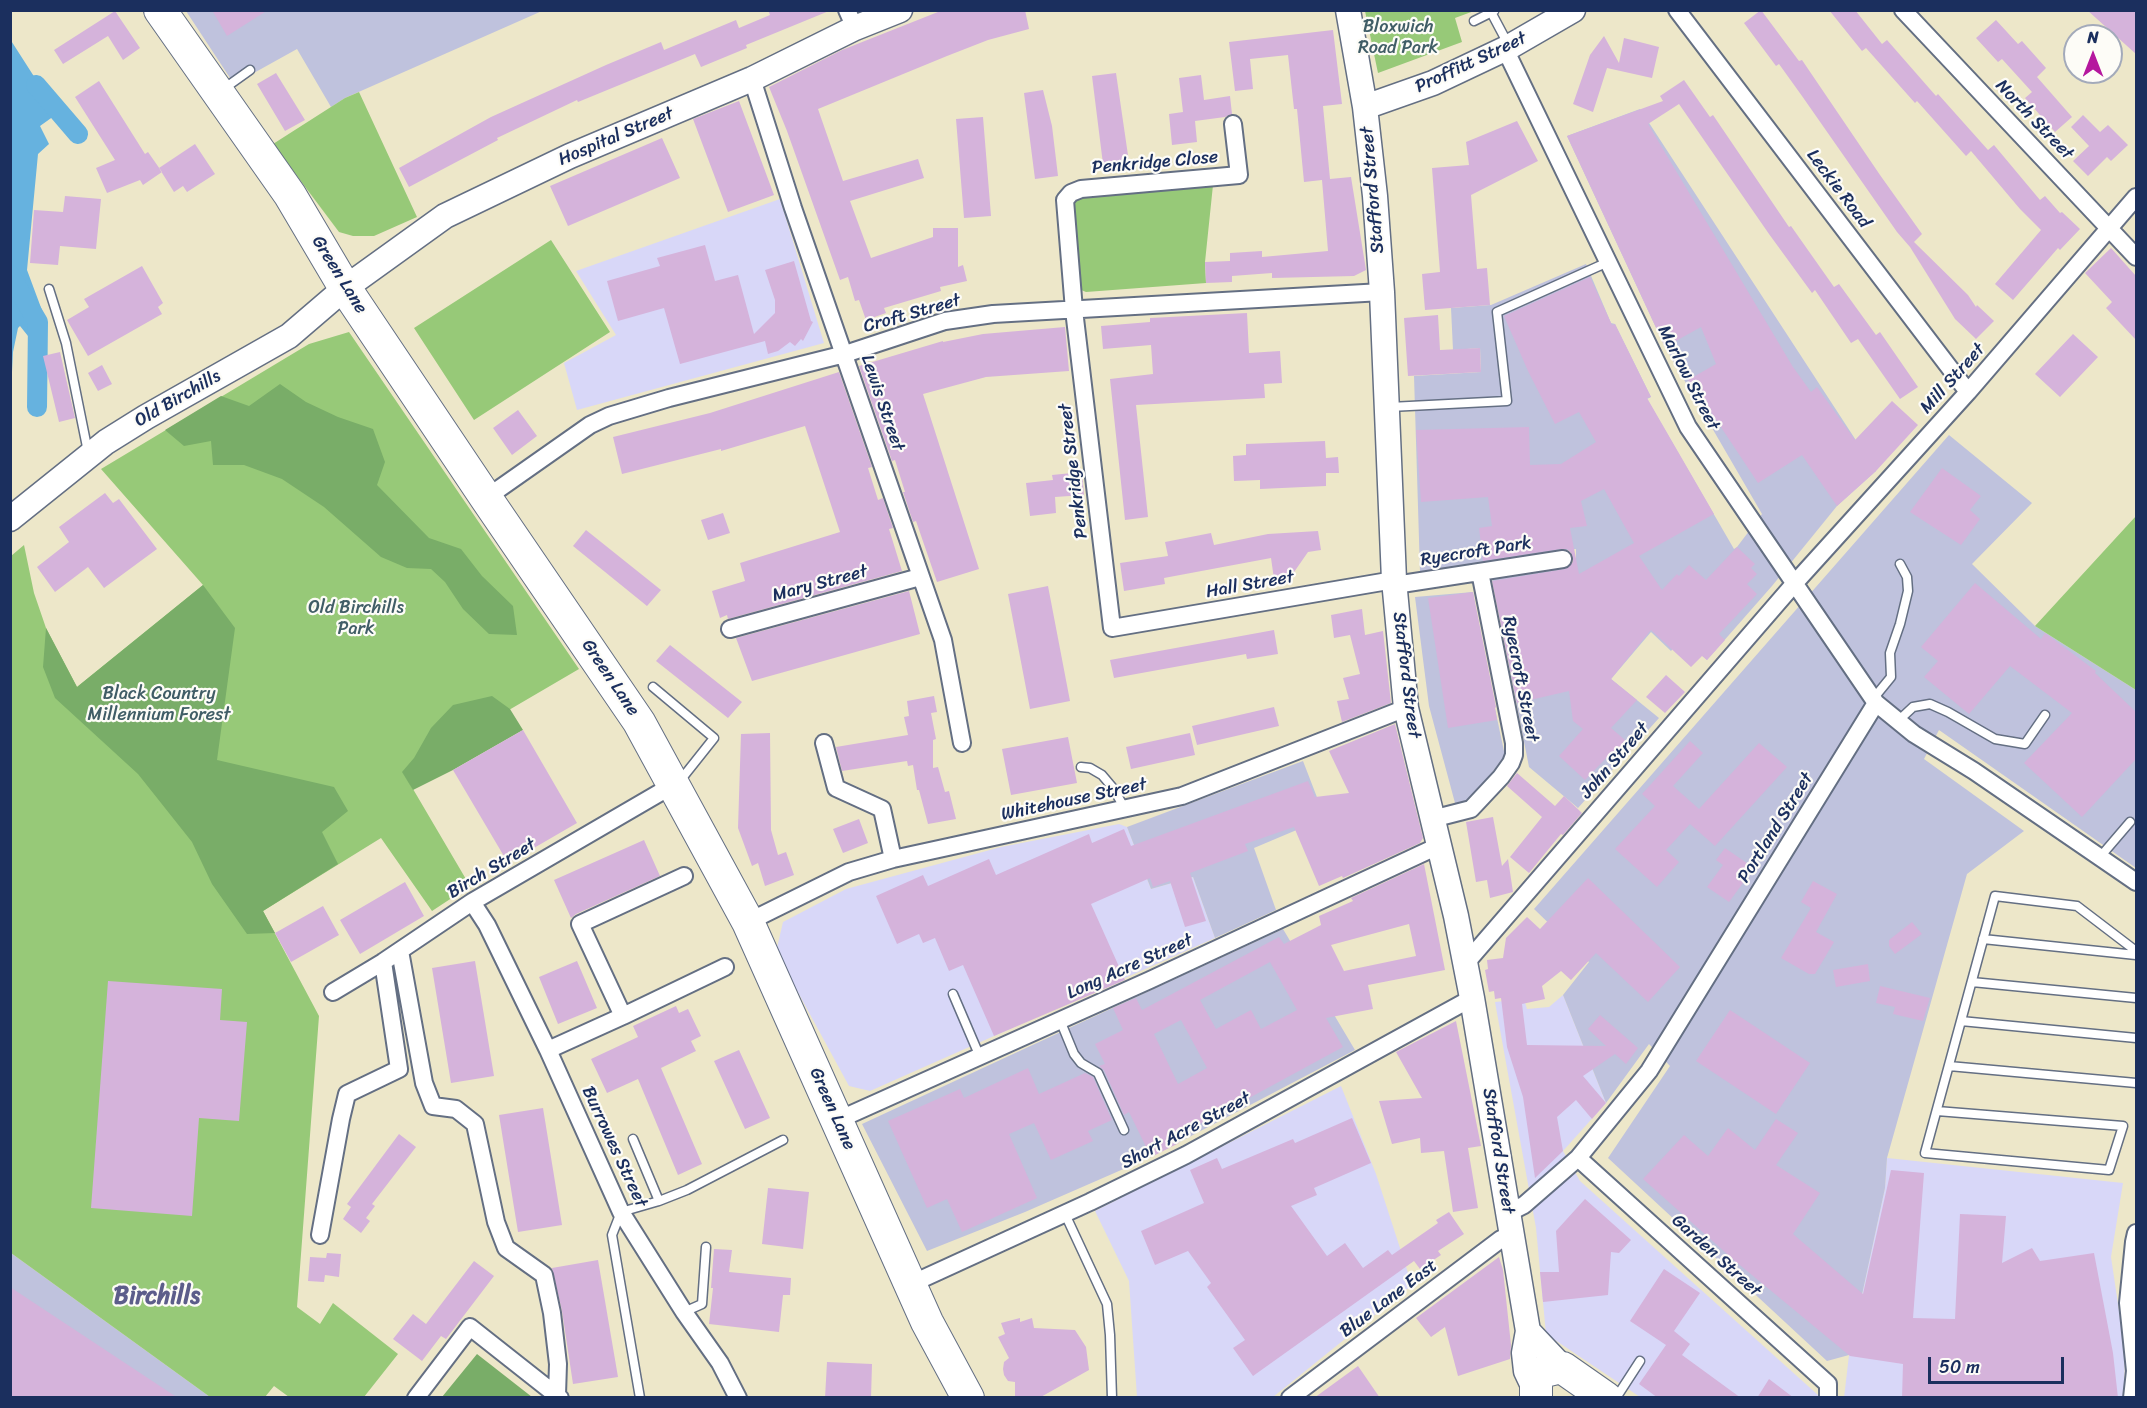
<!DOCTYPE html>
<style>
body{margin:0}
#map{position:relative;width:2147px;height:1408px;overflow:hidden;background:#ede7c9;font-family:Sriracha,sans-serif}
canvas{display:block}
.frame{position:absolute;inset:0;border:12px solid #1b2f5e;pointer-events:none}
.north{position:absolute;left:2063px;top:24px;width:60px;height:60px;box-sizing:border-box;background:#fdfcf7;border:2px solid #a3aaba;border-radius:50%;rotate:0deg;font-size:16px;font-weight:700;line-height:24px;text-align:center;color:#1b2f5e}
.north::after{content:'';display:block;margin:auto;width:21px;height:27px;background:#b5179e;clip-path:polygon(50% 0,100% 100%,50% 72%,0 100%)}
.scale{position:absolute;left:1928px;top:1357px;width:136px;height:27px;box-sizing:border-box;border:3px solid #1b2f5e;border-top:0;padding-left:8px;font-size:18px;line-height:21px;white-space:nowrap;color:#1b2f5e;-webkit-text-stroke:4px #fdfcf7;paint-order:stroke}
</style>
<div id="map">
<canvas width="2147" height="1408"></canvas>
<div class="frame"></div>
<div class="north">N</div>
<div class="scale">50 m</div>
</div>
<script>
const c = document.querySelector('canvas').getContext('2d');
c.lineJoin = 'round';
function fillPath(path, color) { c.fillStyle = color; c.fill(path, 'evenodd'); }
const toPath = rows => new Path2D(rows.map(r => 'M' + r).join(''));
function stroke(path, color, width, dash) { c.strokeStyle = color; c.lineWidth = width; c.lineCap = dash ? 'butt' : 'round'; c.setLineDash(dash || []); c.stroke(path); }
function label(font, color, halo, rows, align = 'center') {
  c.font = font + ' Sriracha,sans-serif'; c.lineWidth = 4.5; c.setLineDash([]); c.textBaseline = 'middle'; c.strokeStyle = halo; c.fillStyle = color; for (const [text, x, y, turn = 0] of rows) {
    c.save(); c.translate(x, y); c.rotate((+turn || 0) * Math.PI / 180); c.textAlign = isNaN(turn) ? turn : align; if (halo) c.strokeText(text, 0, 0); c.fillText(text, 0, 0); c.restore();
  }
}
const built = toPath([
 [780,199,824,343,577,410,564,363,616,335,576,271],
 [1119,824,1127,827,1151,889,1193,877,1215,938,870,1091,849,1086,776,952,783,922,846,889,1001,847],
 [1563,995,1606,1103,1563,1151,1580,1181,1818,1395,1818,1397,1640,1397,1546,1334,1536,1228,1495,1002,1524,999,1527,1009,1549,1007],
 [1341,1086,1376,1174,1412,1285,1273,1397,1137,1397,1129,1281,1095,1211],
 [1887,1158,2123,1183,2111,1257,2125,1351,2124,1397,1844,1398,1849,1355,1885,1188]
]);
const industrial = toPath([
 [186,11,542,11,345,98,331,107,297,49,234,84],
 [1640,109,1876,471,1837,506,1772,586,1707,660,1683,637,1671,651,1651,632,1611,679,1659,718,1578,808,1529,767,1492,578,1576,565,1576,549,1420,572,1414,376,1481,372,1480,348,1453,350,1451,308,1491,305,1586,264,1611,323,1615,324,1651,397,1647,399,1734,549,1737,547,1762,514,1665,347,1567,136],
 [1949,435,2032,503,1972,564,2035,626,2136,690,2136,868,1939,730,1924,759,2024,831,1967,874,1887,1158,1885,1188,1849,1355,1827,1361,1608,1158,1670,1066,1649,1044,1606,1103,1563,995,1589,962,1534,909],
 [1473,592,1479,633,1505,756,1465,807,1455,803,1429,706,1415,597],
 [1303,761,1325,818,1254,848,1276,910,1215,938,1193,877,1151,889,1127,827],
 [1283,929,1355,1050,1151,1157,1025,1212,927,1251,862,1124],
 [11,1253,210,1397,11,1397]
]);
const green = toPath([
 [1365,11,1365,10,1474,11,1455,18,1462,42,1378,73],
 [359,92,417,217,374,236,353,236,339,232,273,144,345,98],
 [1213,185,1205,262,1206,283,1086,292,1079,289,1072,207,1078,194],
 [551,240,610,332,474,420,414,328],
 [349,332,579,669,403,772,470,886,432,911,381,838,263,911,319,1016,297,1307,320,1324,333,1303,398,1354,364,1397,289,1397,274,1386,265,1397,210,1397,11,1253,11,556,24,545,34,593,46,628,77,687,203,585,101,469,309,344],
 [2136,516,2136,690,2035,626]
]);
const forest = toPath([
 [280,384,306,402,338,417,373,429,385,462,377,485,429,538,461,549,482,576,513,606,517,635,489,634,463,609,445,582,431,569,407,568,381,557,324,507,282,479,244,465,213,465,211,441,184,446,165,430,221,396,249,406],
 [203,585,235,628,217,760,334,787,348,811,322,832,338,864,263,911,275,933,247,934,212,884,192,842,138,774,55,698,43,667,46,628,77,687],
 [492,696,510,709,523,730,453,770,413,790,402,772,414,758,431,728,453,705],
 [477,1354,532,1397,442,1397]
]);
const water = toPath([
 [10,39,51,103,78,134,60,116,54,116,40,126,49,144,38,154,27,270,43,313,44,333,41,341,32,341,20,326,18,328,13,352,11,392]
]);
const canal = toPath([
 [36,85,78,134],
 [10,275,38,322,37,407]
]);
const building = toPath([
 [212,10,268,10,227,36],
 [768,10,829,11,746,45,747,48,701,67,695,54,578,102,577,100,497,138,498,140,409,187,399,168,491,117,606,65,661,42,664,50,736,20,739,28,770,15],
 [943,10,1025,10,1029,29,988,40,947,56,818,109,843,181,918,159,924,178,850,201,871,258,933,237,933,228,958,228,958,267,963,265,967,281,940,287,941,291,884,308,886,313,866,320,859,300,855,301,848,277,840,280,787,131,769,87,842,50],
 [1761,10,1799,61,1802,60,1880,175,1922,234,1914,242,1968,295,1976,307,1977,305,1994,321,1976,339,1955,319,1910,247,1897,232,1802,96,1779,64,1776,66,1744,23],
 [1829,10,1855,10,1882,44,1887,40,1936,96,1938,94,1988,150,1994,145,2040,200,2045,196,2060,213,2062,212,2080,229,2060,250,2058,248,2013,300,1995,284,2041,230,2020,209,1971,151,1966,156,1917,101,1915,103,1866,48,1862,51],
 [2087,10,2136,10,2136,54],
 [115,11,140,48,123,60,108,36,63,64,54,50],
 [1996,20,2018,44,2022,41,2046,68,2037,77,2072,117,2055,132,2025,98,2032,92,2002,59,1998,62,1976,38],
 [1333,30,1342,104,1323,106,1330,179,1351,177,1366,270,1354,276,1272,278,1272,273,1232,276,1232,282,1206,283,1205,262,1230,261,1230,253,1262,251,1262,257,1328,251,1322,180,1304,182,1297,109,1294,109,1288,55,1250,59,1253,89,1235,91,1229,42],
 [1604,36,1619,63,1624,38,1659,47,1652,78,1607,68,1593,112,1573,104,1590,55],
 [276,73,305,120,285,131,257,84],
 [1116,73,1130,169,1104,172,1092,76],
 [1201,75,1204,100,1230,96,1232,114,1225,117,1195,121,1197,142,1172,145,1169,114,1183,112,1179,78],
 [1684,80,1710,117,1713,115,1789,227,1791,226,1834,287,1839,284,1876,335,1880,332,1918,387,1900,399,1858,339,1851,343,1815,290,1812,293,1769,234,1679,104,1648,124,1793,367,1811,392,1817,387,1855,440,1892,401,1918,425,1876,471,1837,506,1802,455,1758,483,1707,406,1704,407,1688,380,1716,364,1701,327,1665,347,1567,136,1663,101,1660,96],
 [99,81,145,154,148,152,162,172,143,185,140,180,107,193,96,168,115,160,75,97],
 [1043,90,1052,126,1058,176,1035,179,1024,93],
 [739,101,774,195,728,212,693,119],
 [2083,115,2100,132,2108,125,2128,145,2111,161,2107,157,2088,176,2073,161,2089,146,2071,127],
 [983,117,991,216,964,218,956,119],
 [1517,121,1538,161,1471,195,1477,269,1487,268,1490,305,1425,310,1422,274,1440,272,1432,168,1469,165,1466,142],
 [662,138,680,178,568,226,550,186],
 [195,144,215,174,187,192,183,186,174,192,159,168],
 [65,196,101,199,96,249,60,246,58,265,30,263,34,210,63,212],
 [705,245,715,281,738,275,754,334,775,313,775,300,765,270,794,261,811,321,813,322,803,341,801,339,795,346,790,342,778,351,768,354,765,341,680,364,664,308,618,321,607,281,660,266,657,258],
 [2111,248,2136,276,2136,340,2106,308,2112,302,2085,273],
 [142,266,163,303,158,307,162,314,88,356,67,320,89,307,84,299],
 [1590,277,1612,325,1615,324,1651,397,1647,398,1714,514,1639,556,1662,590,1677,574,1679,576,1689,565,1706,580,1737,547,1755,564,1751,568,1757,574,1747,584,1757,594,1719,634,1725,640,1707,660,1702,656,1691,667,1651,630,1611,679,1637,700,1611,728,1632,746,1619,760,1611,753,1585,780,1559,756,1583,729,1573,721,1569,691,1517,703,1492,581,1565,569,1573,562,1571,553,1567,549,1561,549,1483,561,1479,528,1492,526,1488,497,1421,502,1416,430,1529,427,1530,465,1561,464,1596,442,1579,412,1555,424,1528,371,1504,316],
 [1604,489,1634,543,1579,574,1570,528,1587,526,1581,501],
 [1247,313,1249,353,1280,351,1282,383,1264,384,1265,398,1136,405,1148,517,1125,520,1110,379,1153,374,1151,345,1103,349,1101,326,1150,322,1150,318],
 [1438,315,1440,350,1480,348,1481,372,1408,376,1404,318],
 [1065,327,1069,371,986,377,923,394,979,569,937,582,916,521,913,522,903,492,905,492,895,460,892,461,859,366,943,341,943,342,983,334],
 [2073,334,2098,357,2060,397,2035,374],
 [60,352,75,418,59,422,43,356],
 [102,365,112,384,98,391,88,373],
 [839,372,872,467,868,468,878,500,883,498,893,528,889,529,902,571,728,619,727,615,720,618,712,591,745,581,740,563,840,532,805,426,721,451,721,449,622,474,613,437,710,413],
 [518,410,537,436,512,455,493,428],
 [1325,441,1326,458,1338,457,1339,473,1326,473,1326,486,1260,489,1260,480,1234,481,1233,456,1246,455,1246,444],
 [1942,468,1981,496,1970,510,1980,519,1961,545,1910,512],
 [1082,472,1084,495,1055,497,1056,513,1030,516,1026,483,1053,480,1052,475],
 [105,493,113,503,119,499,157,549,104,588,88,567,55,592,37,567,69,542,59,527],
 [723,513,730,533,708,540,701,520],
 [586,530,661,590,647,606,573,546],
 [1318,531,1321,550,1308,552,1292,575,1274,579,1271,558,1164,578,1165,584,1124,591,1120,563,1168,556,1165,542,1211,533,1214,545,1268,534],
 [1975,583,2041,639,2045,633,2096,671,2095,673,2136,712,2136,759,2082,817,2024,763,2072,713,2010,666,1969,714,1924,677,1938,661,1921,647],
 [1048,586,1070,701,1030,709,1008,594],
 [909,591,920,634,752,681,736,638],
 [1473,592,1496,707,1495,708,1497,720,1448,728,1428,598],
 [1362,609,1365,635,1383,631,1391,703,1342,722,1337,701,1349,699,1343,678,1360,674,1350,635,1334,638,1331,615],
 [1274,630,1278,654,1247,659,1246,654,1114,678,1110,660],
 [670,645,742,702,728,718,656,661],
 [1666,675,1685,692,1665,713,1646,697],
 [934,696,937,712,931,713,936,739,933,740,933,768,938,767,945,792,949,791,956,819,928,824,919,790,917,790,913,765,908,766,907,761,842,771,836,747,908,735,904,717,909,716,907,701],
 [1274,707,1279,726,1197,745,1192,726],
 [1395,724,1423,838,1420,843,1343,878,1342,876,1319,886,1294,827,1245,844,1248,851,1190,873,1206,921,1185,927,1170,881,1153,887,1150,878,1091,904,1125,980,994,1036,963,965,949,971,935,938,923,943,919,934,897,944,876,896,923,875,928,886,989,859,996,875,1089,834,1092,843,1124,829,1131,846,1308,781,1315,797,1349,793,1329,751],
 [523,730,577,823,508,863,453,770],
 [770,733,771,830,778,855,786,852,794,875,765,886,758,863,752,866,738,828,741,734],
 [1190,733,1195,755,1131,769,1126,747],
 [1068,737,1077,783,1011,795,1002,749],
 [1690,741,1703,753,1673,786,1699,809,1759,743,1787,767,1715,846,1690,824,1666,850,1679,862,1657,887,1615,849,1655,806,1642,794],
 [1517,773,1555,806,1564,796,1582,813,1563,835,1561,834,1529,873,1510,857,1542,817,1507,786],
 [1493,817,1502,866,1508,859,1513,892,1490,898,1487,880,1476,882,1466,822],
 [859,819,868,843,843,853,833,829],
 [644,840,660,876,576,914,571,918,554,880],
 [1725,848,1754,868,1729,902,1707,887,1723,865,1716,860],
 [1424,864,1445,970,1368,985,1373,1009,1326,1018,1343,1047,1216,1116,1175,1136,1179,1143,1151,1157,1129,1112,1124,1115,1104,1070,1099,1066,1105,1064,1095,1044,1123,1030,1113,1008,1136,998,1142,1010,1279,937,1284,944,1321,925,1319,916,1353,901,1351,898],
 [1409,924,1416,956,1344,971,1331,945],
 [1270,962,1297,1010,1261,1029,1251,1010,1216,1029,1200,1000],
 [1181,1020,1207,1068,1178,1084,1154,1034],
 [1588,878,1680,967,1648,1002,1596,953,1571,980,1561,971,1542,986,1545,999,1522,1004,1527,1045,1606,1046,1588,1029,1600,1015,1638,1048,1626,1064,1615,1054,1583,1076,1606,1103,1592,1119,1576,1100,1557,1117,1563,1151,1535,1178,1523,1097,1507,1047,1501,998,1495,999,1494,991,1489,992,1485,970,1488,969,1487,960,1503,958,1506,938,1527,917,1540,929],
 [1813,881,1837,894,1816,932,1834,942,1815,974,1809,974,1781,958,1811,908,1801,902],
 [405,882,424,916,360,954,340,920],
 [323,906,339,935,291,962,275,933],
 [1912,922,1922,934,1895,954,1889,946,1889,940],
 [475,961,494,1076,451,1083,432,968],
 [577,961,597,1008,558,1024,539,977],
 [1868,964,1870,981,1836,987,1833,970],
 [108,981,222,989,220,1020,247,1022,239,1121,199,1118,192,1216,91,1208],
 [1880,986,1930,998,1923,1021,1893,1014,1895,1007,1876,1003],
 [676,1006,679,1013,688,1009,701,1036,691,1041,696,1051,661,1068,702,1164,678,1175,638,1079,607,1093,591,1059,638,1037,633,1026],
 [1730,1010,1810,1063,1776,1114,1696,1061],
 [1456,1021,1481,1146,1468,1148,1478,1208,1453,1212,1444,1151,1421,1153,1420,1138,1392,1144,1379,1101,1422,1098,1396,1052],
 [739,1050,770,1118,745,1129,714,1061],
 [1028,1068,1039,1094,1085,1073,1093,1077,1112,1120,1088,1131,1093,1141,1051,1160,1034,1123,1009,1134,1037,1198,962,1232,947,1199,927,1208,888,1121,960,1089,964,1098],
 [543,1108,562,1225,518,1232,499,1115],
 [1352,1118,1371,1163,1314,1188,1317,1195,1291,1206,1327,1256,1345,1243,1363,1268,1388,1250,1392,1255,1438,1223,1436,1220,1449,1212,1464,1234,1438,1251,1441,1255,1420,1269,1414,1261,1253,1376,1233,1348,1245,1340,1207,1287,1211,1283,1188,1251,1155,1265,1141,1231,1204,1203,1190,1170,1217,1158,1222,1169,1293,1139,1295,1143],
 [1776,1119,1798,1133,1776,1165,1820,1193,1793,1234,1863,1294,1891,1170,1924,1173,1913,1318,1955,1319,1960,1214,2006,1216,2002,1263,2032,1248,2040,1261,2094,1253,2113,1353,2118,1398,1902,1398,1903,1364,1850,1356,1735,1261,1643,1179,1684,1135,1708,1156,1728,1128,1755,1150],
 [399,1134,416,1147,372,1204,375,1206,366,1218,370,1221,361,1233,343,1219,351,1207,347,1204],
 [768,1188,809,1192,803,1249,762,1244],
 [1585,1199,1631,1240,1619,1253,1611,1252,1608,1295,1543,1302,1540,1272,1559,1272,1556,1231],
 [714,1249,732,1250,729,1272,791,1278,790,1295,783,1295,779,1332,709,1324,713,1288,711,1288],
 [327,1253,341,1254,339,1277,325,1275,324,1282,308,1281,310,1257,326,1258],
 [1499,1257,1503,1270,1511,1345,1510,1359,1458,1376,1445,1327,1431,1337,1416,1318],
 [598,1260,618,1377,573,1384,562,1311,552,1268],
 [474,1261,494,1276,446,1339,441,1336,422,1361,393,1339,413,1314,426,1324],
 [1664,1269,1700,1293,1674,1331,1690,1344,1682,1355,1741,1398,1658,1398,1639,1384,1666,1345,1630,1321],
 [10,1287,178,1398,10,1398],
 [1020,1318,1020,1322,1032,1318,1034,1328,1075,1330,1086,1347,1089,1370,1039,1398,1015,1398,1015,1382,1008,1381,1004,1375,1003,1369,1004,1362,1009,1358,998,1337,1005,1334,1001,1323],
 [827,1362,872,1364,871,1398,825,1398],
 [1358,1366,1380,1398,1314,1398],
 [1769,1379,1794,1398,1757,1398]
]);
const lane = toPath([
 [1491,12,1508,44],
 [1474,21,1494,11],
 [222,90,250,70],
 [49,289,66,343,88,452],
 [1390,407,1507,401,1497,312,1608,262],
 [653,687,714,738,679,782],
 [1873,699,1891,677,1890,653,1900,624,1908,591,1907,577,1900,564],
 [1898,721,1913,707,1930,704,1948,712,1995,739,2025,744,2045,715],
 [1081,767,1090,768,1102,775,1113,788,1125,809],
 [2100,857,2130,822],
 [1983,939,2136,955],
 [1972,982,2136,998],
 [953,994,980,1057],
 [1060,1020,1074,1054,1081,1063,1098,1073,1124,1130],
 [1961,1021,2136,1038],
 [1949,1066,2136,1083],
 [1937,1111,2123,1126,2109,1170,1925,1153,1995,896,2077,906,2136,951],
 [633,1139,659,1201],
 [1065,1214,1107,1304,1110,1335,1112,1398],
 [684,1312,702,1304,706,1247],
 [640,1398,612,1235,621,1212,659,1201,687,1190,783,1140],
 [1616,1398,1640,1361]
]);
const street = toPath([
 [847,10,855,28],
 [1677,10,1968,392],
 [1903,10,2136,257],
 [1505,49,1688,427,1876,703,1914,734,1974,771,2136,882],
 [752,79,793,208,943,640,962,743],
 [1233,124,1239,175,1081,189,1071,193,1065,200,1074,310,1112,628,1394,580],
 [486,498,590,425,609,416,669,398,845,354,945,321,993,314,1382,292],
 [1395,585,1563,559],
 [730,629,920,577],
 [824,743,836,788,882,809,893,859],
 [1432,819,1471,809,1501,777,1511,763,1514,755,1514,743,1480,572],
 [472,902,487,925,548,1050,621,1212,684,1312,720,1363,738,1398],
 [748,922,849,872,893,859,1182,796,1406,708],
 [400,951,424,1083,433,1106,456,1109,475,1124,496,1222,506,1248,544,1275,552,1313,558,1364,557,1395],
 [1466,963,1794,584,1968,392,2136,197],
 [333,992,383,962,472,902,673,785],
 [623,1016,725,967],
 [548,1050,623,1016,580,924,684,876],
 [838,1120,1150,980,1438,846],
 [1578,1158,1828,1384,1828,1398],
 [1508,1213,1524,1205,1578,1158,1649,1071,1876,703],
 [320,1235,341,1119,347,1094,399,1069,383,962],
 [911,1284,1090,1202,1186,1155,1472,998],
 [416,1398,470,1327,560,1398],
 [1290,1398,1501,1239,1512,1234],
 [2132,1398,2135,1371,2128,1303,2134,1242,2136,1233]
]);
const secondary = toPath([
 [1348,10,1365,107,1375,196,1382,292,1394,580,1406,708,1456,916,1472,998,1528,1331,1524,1353,1526,1371,1535,1390],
 [1365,107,1433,83,1509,47,1573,10],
 [10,519,106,442,146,417,289,336,345,288,445,216,570,156,752,79,855,28,900,10],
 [1528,1331,1563,1368]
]);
const highway = toPath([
 [160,10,290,195,345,288,486,498,639,722,748,922,927,1322,968,1398],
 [1536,1398,1536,1384,1538,1376,1545,1371,1557,1368,1563,1368,1606,1398]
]);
const parkNames = [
 ["Bloxwich",1398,27],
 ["Road Park",1398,48],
 ["Old Birchills",356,608],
 ["Park",356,629],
 ["Black Country",159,694],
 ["Millennium Forest",159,715]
];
const streetNames = [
 ["Proffitt Street",1471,63,-25],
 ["North Street",2034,120,46],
 ["Hospital Street",616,137,-23],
 ["Penkridge Close",1155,163,-5],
 ["Leckie Road",1838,189,53],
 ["Stafford Street",1373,190,-95],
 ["Green Lane",339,275,58],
 ["Croft Street",912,314,-16],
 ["Marlow Street",1688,378,63],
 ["Mill Street",1953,379,-48],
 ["Old Birchills",178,399,-30],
 ["Lewis Street",882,403,71],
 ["Penkridge Street",1074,471,-97],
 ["Ryecroft Park",1476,552,-9],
 ["Mary Street",820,584,-15],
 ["Hall Street",1250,585,-10],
 ["Stafford Street",1406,675,83],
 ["Green Lane",610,678,56],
 ["Ryecroft Street",1520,679,79],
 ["John Street",1615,761,-49],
 ["Whitehouse Street",1074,800,-12],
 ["Portland Street",1776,828,-58],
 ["Birch Street",492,869,-31],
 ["Long Acre Street",1130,967,-24],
 ["Green Lane",832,1109,66],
 ["Short Acre Street",1186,1131,-28],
 ["Burrowes Street",614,1147,65],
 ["Stafford Street",1498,1151,81],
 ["Garden Street",1716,1256,42],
 ["Blue Lane East",1389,1299,-37]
];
const districtNames = [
 ["Birchills",157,1297]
];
fillPath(built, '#d8d7f8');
fillPath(industrial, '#bfc2dd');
fillPath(green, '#97c978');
fillPath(forest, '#79ad68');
fillPath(water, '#66b2df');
stroke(canal, '#66b2df', 20);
fillPath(building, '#d5b3db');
stroke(lane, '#646f83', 11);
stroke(street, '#646f83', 20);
stroke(secondary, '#646f83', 27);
stroke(highway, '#646f83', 34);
stroke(lane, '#fff', 8);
stroke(street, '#fff', 16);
stroke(secondary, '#fff', 24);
stroke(highway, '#fff', 32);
label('18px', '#405d66', '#fdfcf7', parkNames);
label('18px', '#1b2f5e', '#fdfcf7', streetNames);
label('bold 24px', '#5c5d8a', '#fdfcf7', districtNames);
</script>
